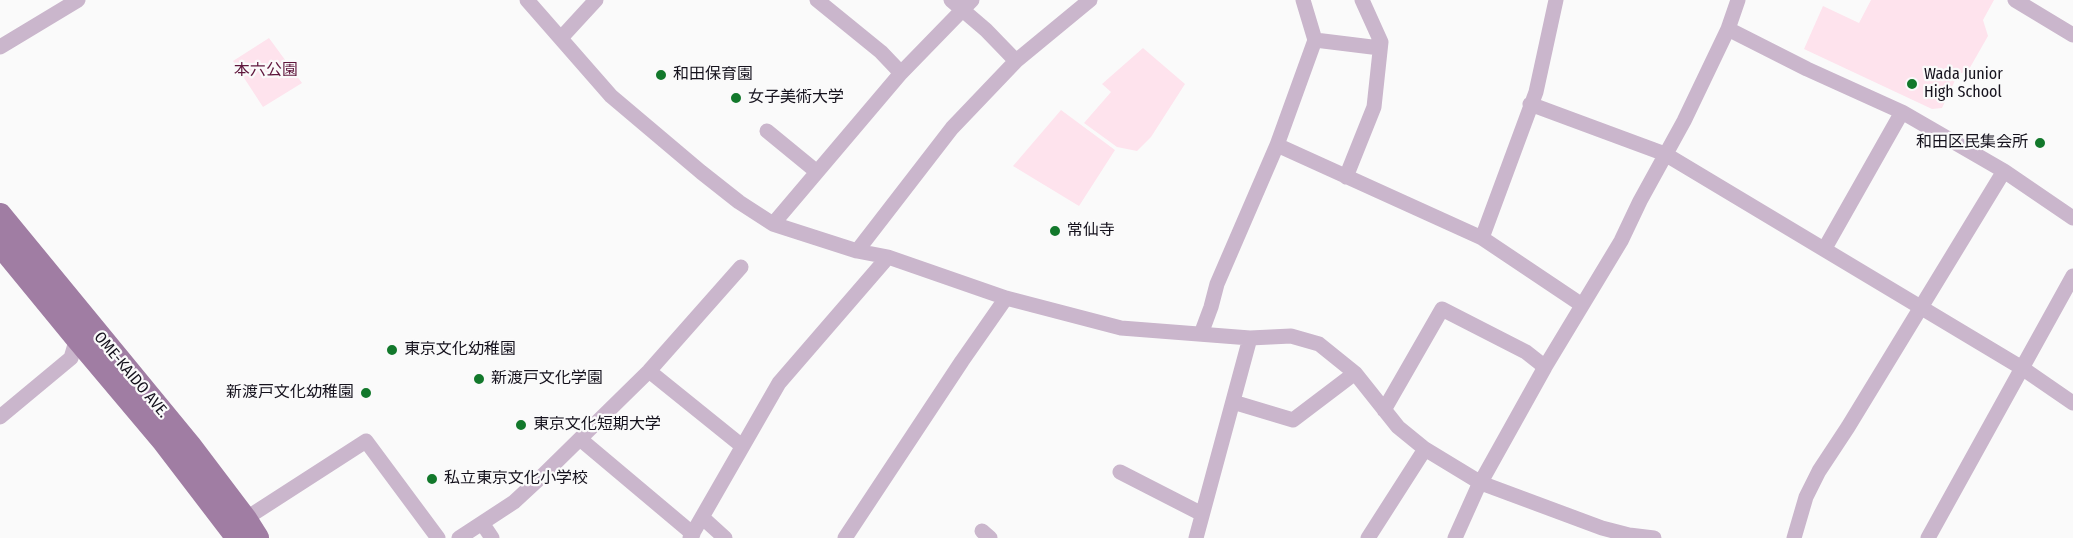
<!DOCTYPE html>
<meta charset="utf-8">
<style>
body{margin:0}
canvas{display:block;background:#fafafa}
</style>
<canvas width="2073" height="538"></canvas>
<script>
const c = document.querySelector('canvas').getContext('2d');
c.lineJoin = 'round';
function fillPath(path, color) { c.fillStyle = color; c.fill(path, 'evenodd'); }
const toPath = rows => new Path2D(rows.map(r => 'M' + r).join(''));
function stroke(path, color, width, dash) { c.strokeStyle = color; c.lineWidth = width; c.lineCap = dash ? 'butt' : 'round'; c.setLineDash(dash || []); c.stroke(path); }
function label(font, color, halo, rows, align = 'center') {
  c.font = font + ' "Fira Sans Condensed","Noto Sans JP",sans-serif'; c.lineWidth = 4.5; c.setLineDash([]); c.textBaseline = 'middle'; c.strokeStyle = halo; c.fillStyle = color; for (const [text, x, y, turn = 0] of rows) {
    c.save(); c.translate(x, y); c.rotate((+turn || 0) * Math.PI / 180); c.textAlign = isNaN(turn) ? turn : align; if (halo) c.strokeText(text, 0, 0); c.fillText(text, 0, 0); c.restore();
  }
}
const green = toPath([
 [1871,0,1994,0,1983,20,1988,36,1968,71,1958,74,1942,108,1932,109,1804,49,1823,6,1859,23],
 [269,38,302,83,263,107,233,61],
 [1143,48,1185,84,1151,137,1137,151,1117,147,1084,123,1111,92,1102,84],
 [1061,110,1115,150,1079,206,1013,166]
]);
const street = toPath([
 [527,0,611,96,701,172,739,202,773,224,857,251,888,257,1006,298,1121,328,1250,338,1291,336,1319,344,1355,373,1398,427,1425,449,1481,483,1602,528,1629,535,1654,538],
 [817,0,881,52,901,73],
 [951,0,986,30,1016,61],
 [1303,0,1315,40,1380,48],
 [2015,0,2073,35],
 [1728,29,1807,69,1902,112,2004,171,2073,218],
 [561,38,596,0],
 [0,47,78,0],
 [1530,104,1665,154,2022,368,2073,403],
 [767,131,817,172],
 [1277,145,1315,40],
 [1346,177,1374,107,1381,42,1362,0],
 [773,224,901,73,972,0],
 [1482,238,1536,92,1556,0],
 [1825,248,1902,112],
 [857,251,952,128,1016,61,1090,0],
 [1201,334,1211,307,1217,284,1277,145,1482,238,1582,305],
 [649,371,742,446],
 [1233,402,1293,420,1355,373],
 [1384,410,1442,309,1526,352,1545,367],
 [0,417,71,358,77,338],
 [580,439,693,534],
 [1120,472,1202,514],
 [703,518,725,538],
 [245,519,366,441,438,538],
 [482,523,492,538],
 [982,531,990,538],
 [459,538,514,502,541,477,649,371,741,267],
 [690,538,779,383,888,257],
 [845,538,962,361,1006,298],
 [1196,538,1250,338],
 [1368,538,1425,449],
 [1455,538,1477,489,1545,367,1621,241,1640,201,1684,121,1728,29,1738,0],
 [1794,538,1806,497,1819,471,1848,427,2004,171],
 [1928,538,2073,276]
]);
const primary = toPath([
 [0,215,189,445,245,519,257,538],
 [0,244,77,338,163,440,238,538]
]);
const markers = [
 [661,75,6,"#12782b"],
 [1912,84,6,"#12782b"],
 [736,98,6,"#12782b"],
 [2040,143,6,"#12782b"],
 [1055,231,6,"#12782b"],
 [392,350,6,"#12782b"],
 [479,379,6,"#12782b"],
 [366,393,6,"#12782b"],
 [521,425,6,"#12782b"],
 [432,479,6,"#12782b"]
];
const parkNames = [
 ["本六公園",266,71]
];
const poiNames = [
 ["和田保育園",673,75],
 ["Wada Junior",1924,75],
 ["High School",1924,93],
 ["女子美術大学",748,98],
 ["和田区民集会所",2028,143,"right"],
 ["常仙寺",1067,231],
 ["東京文化幼稚園",404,350],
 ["新渡戸文化学園",491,379],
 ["新渡戸文化幼稚園",354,393,"right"],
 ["東京文化短期大学",533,425],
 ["私立東京文化小学校",444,479]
];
const streetNames = [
 ["OME-KAIDO AVE.",131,375,50]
];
fillPath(green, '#fee3ed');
stroke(street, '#cab6cc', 15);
stroke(primary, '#a07da3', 24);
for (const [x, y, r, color] of markers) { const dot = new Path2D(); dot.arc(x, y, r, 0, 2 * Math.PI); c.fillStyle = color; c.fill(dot); stroke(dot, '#fafafa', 2); }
label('16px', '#5f163c', '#fafafa', parkNames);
label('16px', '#15121d', '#fafafa', poiNames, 'left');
label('16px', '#15121d', '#fafafa', streetNames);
</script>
